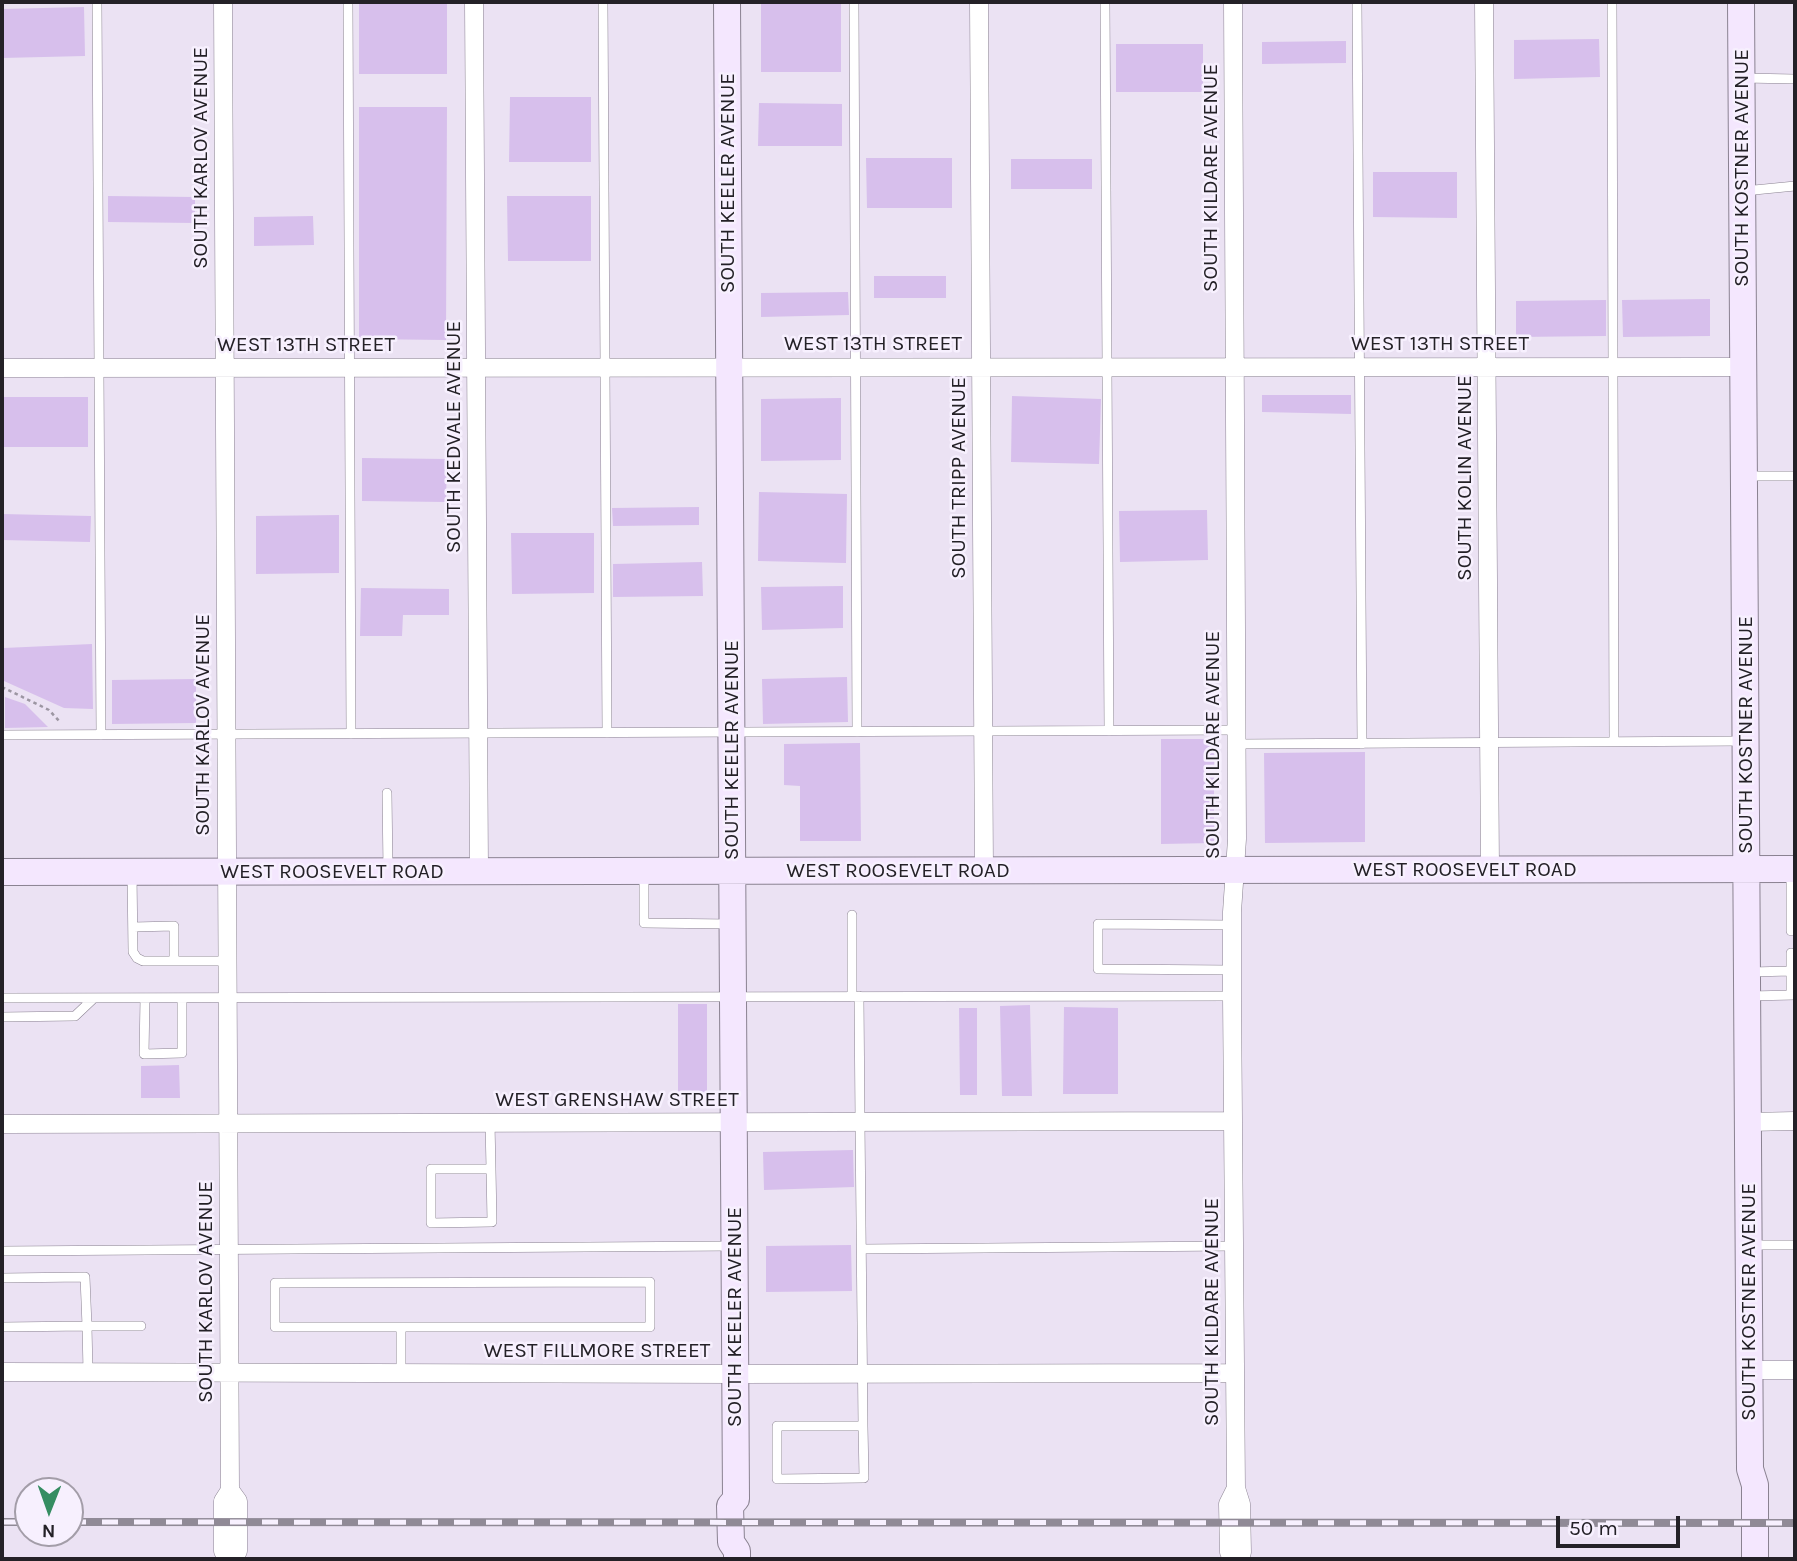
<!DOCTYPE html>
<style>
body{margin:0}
#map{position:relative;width:1797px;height:1561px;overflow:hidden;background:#ebe2f3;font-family:Karla,sans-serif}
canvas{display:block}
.frame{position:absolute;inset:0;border:4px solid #242127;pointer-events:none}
.north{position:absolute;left:14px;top:1477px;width:70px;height:70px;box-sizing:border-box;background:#f7f0fe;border:2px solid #a39da8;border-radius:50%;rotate:181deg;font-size:19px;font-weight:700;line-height:28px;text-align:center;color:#242127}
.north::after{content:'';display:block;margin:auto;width:24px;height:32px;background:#358d62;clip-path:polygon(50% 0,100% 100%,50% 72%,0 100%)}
.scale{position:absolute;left:1556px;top:1516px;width:124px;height:32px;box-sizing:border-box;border:4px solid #242127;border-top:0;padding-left:9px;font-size:21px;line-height:24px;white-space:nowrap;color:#242127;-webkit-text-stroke:5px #f7f0fe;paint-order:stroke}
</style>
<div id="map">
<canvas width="1797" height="1561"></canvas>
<div class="frame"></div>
<div class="north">N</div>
<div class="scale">50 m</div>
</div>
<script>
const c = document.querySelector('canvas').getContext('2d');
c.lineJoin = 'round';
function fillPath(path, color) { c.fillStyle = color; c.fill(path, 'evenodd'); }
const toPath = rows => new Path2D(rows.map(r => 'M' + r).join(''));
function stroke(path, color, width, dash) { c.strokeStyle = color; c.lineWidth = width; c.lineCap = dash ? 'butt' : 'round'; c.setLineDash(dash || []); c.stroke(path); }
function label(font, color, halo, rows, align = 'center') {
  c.font = font + ' Karla,sans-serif'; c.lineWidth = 5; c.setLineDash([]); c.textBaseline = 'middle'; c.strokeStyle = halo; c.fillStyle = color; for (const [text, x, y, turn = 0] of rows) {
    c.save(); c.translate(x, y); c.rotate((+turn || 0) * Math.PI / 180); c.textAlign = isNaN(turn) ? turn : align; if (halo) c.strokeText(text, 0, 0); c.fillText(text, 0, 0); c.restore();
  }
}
const green = toPath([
 [359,2,447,2,447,74,359,74],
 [761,2,841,2,841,72,761,72],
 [84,7,85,56,2,58,2,9],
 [1599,39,1600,77,1514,79,1514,40],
 [1346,41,1346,63,1262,64,1262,42],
 [1116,44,1203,44,1203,92,1116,92],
 [510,97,591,97,591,162,509,162],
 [759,103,842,104,842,146,758,146],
 [359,107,447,107,446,340,359,339],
 [866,158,952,158,952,208,867,208],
 [1011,159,1092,159,1092,189,1011,189],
 [1373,172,1457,172,1457,218,1373,217],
 [108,196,195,197,195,223,108,222],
 [507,196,591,196,591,261,508,261],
 [313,216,314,245,254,246,254,217],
 [874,276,946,276,946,298,874,298],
 [848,292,849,315,761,317,761,293],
 [1710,299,1710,336,1623,337,1622,300],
 [1606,300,1606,336,1516,337,1516,301],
 [1262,395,1351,395,1351,414,1262,412],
 [1012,396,1101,399,1099,464,1011,462],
 [88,397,88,447,3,447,2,397],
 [841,398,841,460,761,461,761,399],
 [362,458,447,459,446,502,362,501],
 [759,492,847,494,846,563,758,561],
 [699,507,699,525,613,526,612,508],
 [1207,510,1208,560,1120,562,1119,511],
 [2,514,91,516,90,542,2,540],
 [339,515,339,573,256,574,256,516],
 [511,533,594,533,594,593,512,594],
 [702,562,703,596,613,597,613,564],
 [843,586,843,628,762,630,761,587],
 [361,588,449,589,449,615,403,615,402,636,360,636],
 [92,644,93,709,64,708,4,681,4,648],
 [847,677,848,722,763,724,762,679],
 [196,679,196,723,112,724,112,680],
 [5,697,25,704,48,727,5,728],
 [1161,739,1214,739,1214,843,1161,844],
 [860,743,861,841,800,841,800,786,784,785,784,744],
 [1365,752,1365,842,1265,843,1264,753],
 [678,1004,707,1004,707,1095,678,1095],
 [1030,1005,1032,1096,1002,1096,1000,1006],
 [1064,1007,1118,1008,1118,1094,1063,1094],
 [959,1008,977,1008,977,1095,960,1095],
 [179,1065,180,1098,141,1098,141,1066],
 [853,1150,854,1187,764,1190,763,1152],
 [851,1245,852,1291,766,1292,766,1246]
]);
const path = toPath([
 [2,687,49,710,60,722]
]);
const lane = toPath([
 [97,2,101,735],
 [348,2,351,734],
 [603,2,607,733],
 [854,2,857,732],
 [1105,2,1109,731],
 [1357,2,1362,744],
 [1612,2,1614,742],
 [1743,78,1795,79],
 [1744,191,1795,186],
 [1746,476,1795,476],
 [2,735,1237,730],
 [1237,744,1743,741],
 [387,793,388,870],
 [132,873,133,952,137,958,143,961,227,961],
 [644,875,644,923,731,924],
 [852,915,852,997],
 [1232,925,1098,924,1098,969,1232,970],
 [133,927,174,926,174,961],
 [1791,931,1791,871],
 [1791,971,1791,995],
 [1751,972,1791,971,1791,953],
 [859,996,860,1122,863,1426,864,1478,777,1479,777,1426,863,1426],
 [1749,996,1795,995],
 [2,998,1232,996],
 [145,998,144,1054,182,1053,182,998],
 [2,1017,75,1016,94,998],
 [490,1123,491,1169,492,1222,431,1223,431,1169,491,1169],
 [1752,1245,1795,1245],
 [862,1249,1234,1246],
 [2,1251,733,1246],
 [2,1278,85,1277,87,1326,141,1326],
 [650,1282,650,1327,275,1327,275,1283,650,1282],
 [2,1327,87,1326,88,1372],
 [401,1327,401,1372]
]);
const street = toPath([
 [223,2,230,1490,238,1501,238,1551,234,1559],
 [474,2,479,871],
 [979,2,984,871],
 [1233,2,1237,839,1232,912,1232,996,1236,1488,1241,1504,1242,1552,1240,1559],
 [1484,2,1490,870],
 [2,368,1743,367],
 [1748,1122,1795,1121],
 [2,1124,1233,1121],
 [1750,1370,1795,1370],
 [2,1372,736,1374,1234,1373],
 [227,1559,223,1551,223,1501,230,1490],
 [1232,1559,1229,1552,1228,1504,1236,1488]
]);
const secondary = toPath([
 [727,2,736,1499,730,1506,731,1542,737,1551,737,1559],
 [1741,2,1750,1469,1755,1485,1755,1559],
 [2,872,1795,869]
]);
const rail = toPath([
 [2,1522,28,1522],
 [70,1522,1795,1523]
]);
const streetNames = [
 ["SOUTH KARLOV AVENUE",201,158,-90],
 ["SOUTH KOSTNER AVENUE",1742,168,-90],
 ["SOUTH KILDARE AVENUE",1211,178,-90],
 ["SOUTH KEELER AVENUE",728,183,-90],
 ["WEST 13TH STREET",873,344],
 ["WEST 13TH STREET",1440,344],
 ["WEST 13TH STREET",306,345],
 ["SOUTH KEDVALE AVENUE",454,437,-90],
 ["SOUTH TRIPP AVENUE",959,478,-90],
 ["SOUTH KOLIN AVENUE",1465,478,-90],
 ["SOUTH KARLOV AVENUE",203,725,-90],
 ["SOUTH KOSTNER AVENUE",1746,735,-90],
 ["SOUTH KILDARE AVENUE",1213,745,-90],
 ["SOUTH KEELER AVENUE",732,750,-90],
 ["WEST ROOSEVELT ROAD",1465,870],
 ["WEST ROOSEVELT ROAD",898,871],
 ["WEST ROOSEVELT ROAD",332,872],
 ["WEST GRENSHAW STREET",617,1100],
 ["SOUTH KARLOV AVENUE",206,1292,-90],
 ["SOUTH KOSTNER AVENUE",1749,1302,-90],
 ["SOUTH KILDARE AVENUE",1212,1312,-90],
 ["SOUTH KEELER AVENUE",735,1317,-90],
 ["WEST FILLMORE STREET",597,1351]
];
fillPath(green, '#d7bfec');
stroke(lane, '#8a8291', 10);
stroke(street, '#8a8291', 19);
stroke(secondary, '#8a8291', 28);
stroke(path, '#9c96a2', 2.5, [3.5, 3.5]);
stroke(lane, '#fff', 9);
stroke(street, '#fff', 18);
stroke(secondary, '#f4e7fe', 26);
stroke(rail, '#908a96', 8);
stroke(rail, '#f7f0fe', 5, [16]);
label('21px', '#242127', '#f7f0fe', streetNames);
</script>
